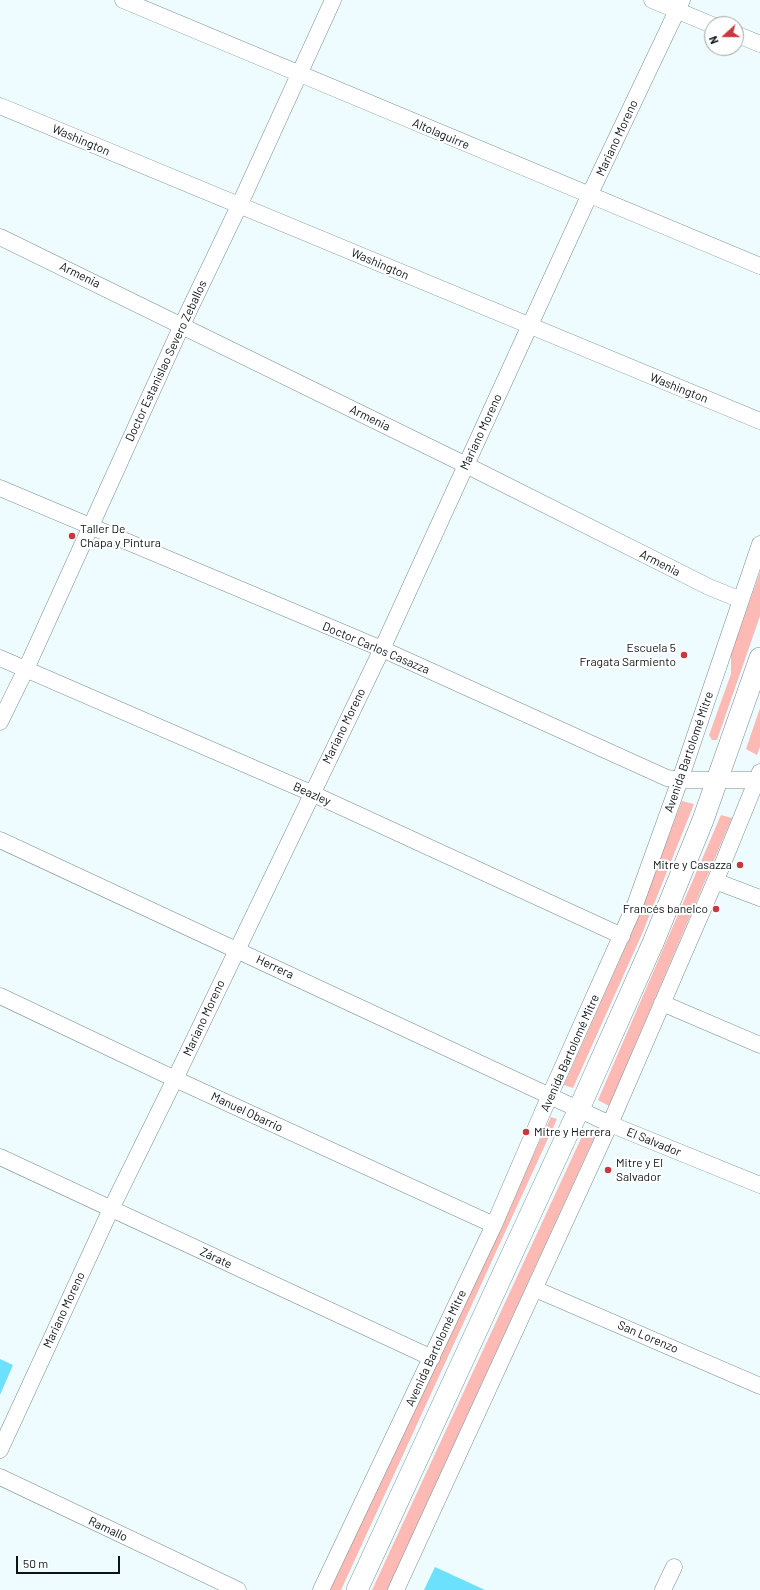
<!DOCTYPE html>
<meta charset="utf-8">
<style>
body{margin:0}
#map{position:relative;width:760px;height:1590px;overflow:hidden;background:#eefbff;font-family:Barlow,sans-serif}
canvas{display:block}
.north{position:absolute;left:704px;top:16px;width:40px;height:40px;box-sizing:border-box;background:#fff;border:1px solid #9ea1a2;border-radius:50%;rotate:249deg;font-size:11px;font-weight:700;line-height:16px;text-align:center;color:#0c1416}
.north::after{content:'';display:block;margin:auto;width:14px;height:18px;background:#c8383e;clip-path:polygon(50% 0,100% 100%,50% 72%,0 100%)}
.scale{position:absolute;left:16px;top:1556px;width:104px;height:18px;box-sizing:border-box;border:2px solid #0c1416;border-top:0;padding-left:5px;font-size:12px;line-height:14px;white-space:nowrap;color:#0c1416;-webkit-text-stroke:3px #fff;paint-order:stroke}
</style>
<div id="map">
<canvas width="760" height="1590"></canvas>
<div class="north">N</div>
<div class="scale">50 m</div>
</div>
<script>
const c = document.querySelector('canvas').getContext('2d');
c.lineJoin = 'round';
function fillPath(path, color) { c.fillStyle = color; c.fill(path, 'evenodd'); }
const toPath = rows => new Path2D(rows.map(r => 'M' + r).join(''));
function stroke(path, color, width, dash) { c.strokeStyle = color; c.lineWidth = width; c.lineCap = dash ? 'butt' : 'round'; c.setLineDash(dash || []); c.stroke(path); }
function label(font, color, halo, rows, align = 'center') {
  c.font = font + ' Barlow,sans-serif'; c.lineWidth = 4; c.setLineDash([]); c.textBaseline = 'middle'; c.strokeStyle = halo; c.fillStyle = color; for (const [text, x, y, turn = 0] of rows) {
    c.save(); c.translate(x, y); c.rotate((+turn || 0) * Math.PI / 180); c.textAlign = isNaN(turn) ? turn : align; if (halo) c.strokeText(text, 0, 0); c.fillText(text, 0, 0); c.restore();
  }
}
const green = toPath([
 [760,572,760,616,717,740,712,740,709,735,731,674,731,654],
 [760,708,760,747,757,755,746,749],
 [682,801,694,804,642,934,573,1088,564,1085,633,930],
 [721,815,732,818,609,1106,598,1100],
 [551,1117,557,1119,341,1590,330,1590],
 [584,1132,595,1136,387,1590,372,1590]
]);
const building = toPath([
 [0,1359,13,1365,0,1395],
 [435,1567,485,1590,424,1590]
]);
const minor = toPath([
 [123,0,760,266],
 [652,0,712,25],
 [736,34,760,44],
 [0,106,760,421],
 [0,237,466,465,709,587,741,600],
 [0,488,382,649,667,778,680,780,760,780],
 [0,658,311,793,622,936],
 [0,722,26,669,182,325,239,206,333,0],
 [0,840,610,1124,760,1185],
 [715,881,760,898],
 [0,996,175,1079,494,1225],
 [662,1003,760,1045],
 [0,1157,432,1358],
 [535,1289,760,1386],
 [0,1450,111,1209,175,1079,382,649,589,196,682,0],
 [0,1477,238,1590],
 [321,1590,494,1225,550,1095,635,905,680,780,760,544],
 [396,1590,610,1124,723,863,760,772],
 [663,1590,674,1567]
]);
const major = toPath([
 [357,1590,579,1109,653,943,703,820,760,658]
]);
const markers = [
 [72,536,4,"#c8383e"],
 [684,655,4,"#c8383e"],
 [740,865,4,"#c8383e"],
 [716,909,4,"#c8383e"],
 [526,1132,4,"#c8383e"],
 [608,1170,4,"#c8383e"]
];
const streetNames = [
 ["Altolaguirre",441,134,23],
 ["Mariano Moreno",617,138,-65],
 ["Washington",81,140,23],
 ["Washington",380,264,23],
 ["Armenia",80,275,26],
 ["Doctor Estanislao Severo Zeballos",166,361,-65],
 ["Washington",679,388,22],
 ["Armenia",370,418,26],
 ["Mariano Moreno",481,432,-65],
 ["Armenia",660,563,27],
 ["Doctor Carlos Casazza",376,648,23],
 ["Mariano Moreno",344,726,-64],
 ["Avenida Bartolomé Mitre",689,752,-71],
 ["Beazley",312,794,24],
 ["Herrera",275,967,25],
 ["Mariano Moreno",204,1018,-65],
 ["Avenida Bartolomé Mitre",570,1053,-66],
 ["Manuel Obarrio",247,1112,25],
 ["El Salvador",654,1142,22],
 ["Zárate",216,1258,25],
 ["Mariano Moreno",64,1310,-65],
 ["San Lorenzo",648,1337,23],
 ["Avenida Bartolomé Mitre",436,1348,-65],
 ["Ramallo",108,1529,25]
];
const poiNames = [
 ["Taller De",80,529],
 ["Chapa y Pintura",80,543],
 ["Escuela 5",676,648,"right"],
 ["Fragata Sarmiento",676,662,"right"],
 ["Mitre y Casazza",732,865,"right"],
 ["Francés banelco",708,909,"right"],
 ["Mitre y Herrera",534,1132],
 ["Mitre y El",616,1163],
 ["Salvador",616,1177]
];
fillPath(green, '#fdb9b4');
fillPath(building, '#6be1fd');
stroke(minor, '#798d93', 17);
stroke(major, '#798d93', 22);
stroke(minor, '#fff', 16);
stroke(major, '#fff', 21);
for (const [x, y, r, color] of markers) { const dot = new Path2D(); dot.arc(x, y, r, 0, 2 * Math.PI); c.fillStyle = color; c.fill(dot); stroke(dot, '#fff', 1.5); }
label('12px', '#0c1416', '#fff', streetNames);
label('12px', '#0c1416', '#fff', poiNames, 'left');
</script>
